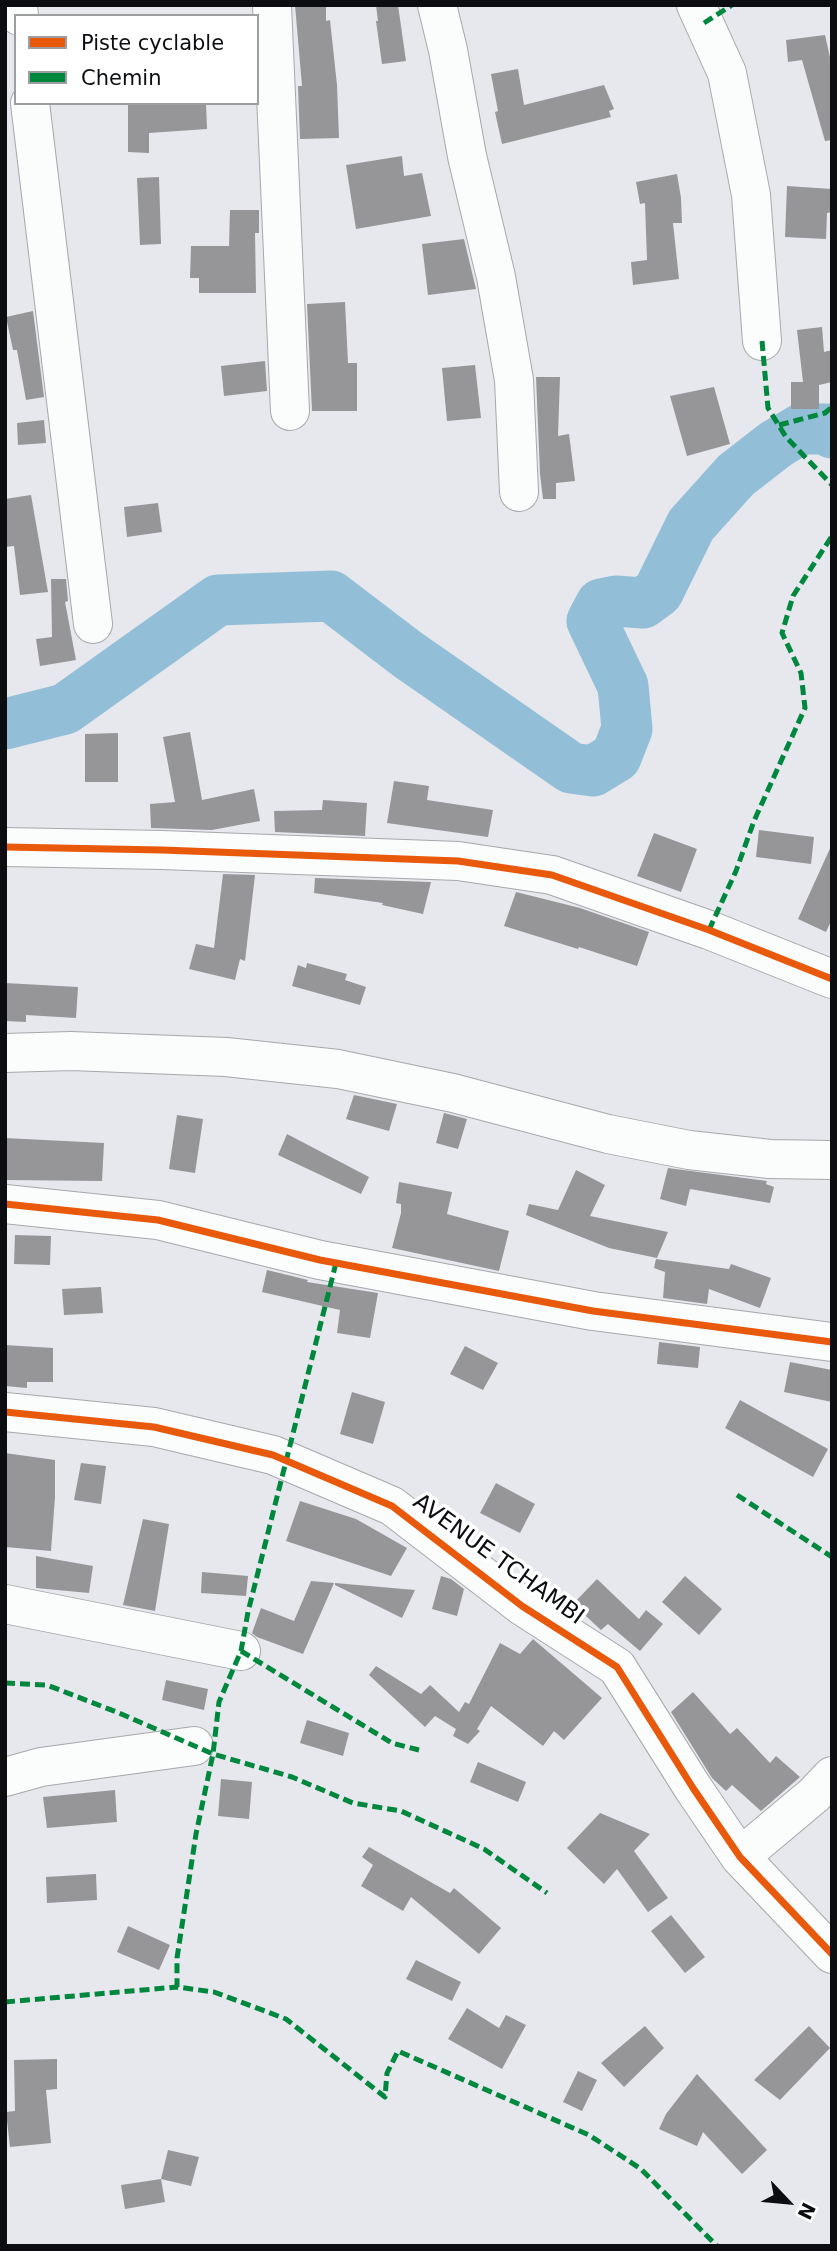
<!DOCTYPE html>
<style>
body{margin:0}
#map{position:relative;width:837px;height:2251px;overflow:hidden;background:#e6e8ed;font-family:"DejaVu Sans",sans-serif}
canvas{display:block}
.frame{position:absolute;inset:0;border:7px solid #0b0d10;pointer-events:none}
.legend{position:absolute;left:14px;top:14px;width:245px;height:91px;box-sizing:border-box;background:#fff;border:2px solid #9d9e9f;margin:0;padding:9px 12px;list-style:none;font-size:21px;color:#0b0d10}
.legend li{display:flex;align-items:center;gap:14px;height:35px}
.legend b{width:35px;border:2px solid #9d9e9f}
.north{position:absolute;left:753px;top:2167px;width:70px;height:70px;-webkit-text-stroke:5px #fff;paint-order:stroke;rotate:116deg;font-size:19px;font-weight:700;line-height:28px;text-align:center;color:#0b0d10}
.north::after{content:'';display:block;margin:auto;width:24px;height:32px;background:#0b0d10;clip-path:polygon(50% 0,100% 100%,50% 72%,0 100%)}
</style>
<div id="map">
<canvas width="837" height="2251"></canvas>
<div class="frame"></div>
<ul class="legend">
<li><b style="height:9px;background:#e8590c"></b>Piste cyclable</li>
<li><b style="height:9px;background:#00873e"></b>Chemin</li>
</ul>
<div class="north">N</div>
</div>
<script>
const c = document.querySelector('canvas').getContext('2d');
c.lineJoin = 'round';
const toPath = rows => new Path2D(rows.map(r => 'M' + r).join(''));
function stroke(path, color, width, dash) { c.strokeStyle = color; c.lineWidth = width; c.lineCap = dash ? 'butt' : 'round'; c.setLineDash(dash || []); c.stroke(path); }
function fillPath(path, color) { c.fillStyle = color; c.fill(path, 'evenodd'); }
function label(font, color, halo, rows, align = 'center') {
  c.font = font + ' "DejaVu Sans",sans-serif'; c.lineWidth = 7; c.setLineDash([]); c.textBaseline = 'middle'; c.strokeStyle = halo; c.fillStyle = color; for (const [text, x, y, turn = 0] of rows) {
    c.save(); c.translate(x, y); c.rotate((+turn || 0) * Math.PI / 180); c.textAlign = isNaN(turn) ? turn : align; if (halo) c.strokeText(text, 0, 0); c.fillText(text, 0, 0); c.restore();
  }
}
const river = toPath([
 [5,724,65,709,218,600,331,596,407,654,571,768,593,771,616,757,627,729,623,686,592,621,601,604,616,601,643,603,658,592,691,525,736,475,776,444,801,429,829,429,832,433]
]);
const building = toPath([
 [295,5,326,5,326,21,330,20,337,85,339,138,300,139,298,86,302,86],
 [376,5,398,5,406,61,382,64,376,21,378,21],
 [825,35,832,66,832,140,825,141,802,60,788,62,786,40],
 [518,69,524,105,604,85,614,109,609,111,611,117,502,144,495,112,498,111,491,74],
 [128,103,206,103,207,129,149,133,149,153,128,152],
 [402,156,404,176,422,173,431,216,356,229,346,165],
 [677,174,681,198,682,223,673,223,679,279,633,285,631,262,647,260,645,203,640,204,636,182],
 [159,177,161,244,140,245,137,178],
 [787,186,832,189,832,212,827,213,826,239,785,237],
 [230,210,259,210,259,233,255,233,256,293,199,293,199,278,190,278,191,246,229,246],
 [464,239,476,289,428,295,422,244],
 [345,302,348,363,357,363,357,411,312,411,307,304],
 [33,311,44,397,26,400,17,350,13,350,6,317],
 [822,327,824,352,832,350,832,382,819,385,819,409,791,409,791,382,803,382,797,330],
 [265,361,267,391,224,396,221,366],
 [475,365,481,418,447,421,442,368],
 [536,377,560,377,558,436,569,434,575,481,556,483,556,499,543,499,540,474],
 [714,387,730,444,687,456,670,396],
 [44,420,46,443,18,445,17,423],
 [31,495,48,592,20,595,14,546,5,547,5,499],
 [158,503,162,532,127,537,124,507],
 [51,579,66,579,68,601,65,602,76,660,40,666,36,639,52,637],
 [190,732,202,800,254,789,260,821,212,830,151,828,150,804,175,802,163,737],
 [118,733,118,782,85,782,85,734],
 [394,781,429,786,427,800,493,810,488,837,387,823],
 [323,800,367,803,365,836,275,832,274,811,322,810],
 [759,830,814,837,811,864,756,857],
 [654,833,697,849,681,892,637,876],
 [832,844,832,919,826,932,798,919],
 [223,874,255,875,245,961,240,959,235,980,189,969,196,944,214,948],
 [315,878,431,882,423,914,382,905,383,903,314,893],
 [516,892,580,908,649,932,637,966,579,947,578,949,504,926],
 [307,963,347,974,345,980,366,987,360,1005,292,986,298,965,306,968],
 [5,983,78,987,76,1018,26,1015,26,1022,5,1021],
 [354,1095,397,1104,389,1131,346,1119],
 [444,1113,467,1119,458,1149,436,1143],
 [177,1115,203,1119,195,1173,169,1169],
 [287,1134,369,1177,361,1194,278,1155],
 [5,1138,104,1143,102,1181,5,1180],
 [668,1168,767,1181,766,1184,774,1187,770,1203,690,1189,686,1206,660,1199],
 [576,1170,605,1185,590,1216,668,1232,657,1258,609,1248,526,1215,529,1204,558,1210],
 [399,1182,452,1192,447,1214,509,1231,499,1271,392,1248,401,1213,401,1204,396,1203],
 [15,1235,51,1236,50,1265,14,1264],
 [656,1259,729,1269,731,1264,771,1278,760,1308,709,1289,707,1304,663,1298,665,1272,654,1268],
 [267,1270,308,1280,307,1282,378,1293,370,1338,337,1333,340,1310,262,1292],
 [101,1287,103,1313,64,1315,62,1289],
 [659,1342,700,1347,698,1368,657,1364],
 [5,1345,53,1348,53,1382,27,1382,27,1388,5,1386],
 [465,1346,498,1363,483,1390,450,1374],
 [790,1362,832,1370,832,1402,784,1392],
 [352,1392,385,1402,373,1444,340,1434],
 [740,1400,828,1449,813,1477,725,1428],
 [5,1453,55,1460,55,1497,51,1551,5,1547],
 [81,1463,106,1466,101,1504,74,1500],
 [496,1483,535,1504,520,1533,480,1513],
 [300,1501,356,1519,407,1548,391,1576,286,1541],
 [143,1519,169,1524,155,1611,123,1605],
 [36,1556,93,1566,89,1593,36,1588],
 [202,1572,248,1576,246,1596,201,1593],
 [441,1576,451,1579,464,1589,457,1616,432,1609],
 [685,1576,722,1609,699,1635,662,1602],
 [597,1579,639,1619,646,1610,663,1624,640,1651,608,1624,601,1630,573,1604],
 [311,1581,334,1583,303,1654,257,1637,252,1633,261,1608,294,1621],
 [335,1583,415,1590,402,1618,335,1585],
 [533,1639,602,1698,564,1740,554,1731,543,1746,491,1706,477,1729,480,1731,468,1744,453,1736,456,1729,435,1716,425,1727,369,1675,376,1666,421,1694,430,1685,459,1712,465,1702,469,1704,500,1643,520,1654],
 [166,1680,208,1689,204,1710,162,1700],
 [693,1692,730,1734,737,1728,770,1763,776,1756,800,1777,761,1811,732,1785,726,1791,712,1778,671,1712],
 [307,1720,349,1733,343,1756,300,1743],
 [478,1762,526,1782,518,1802,470,1782],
 [221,1779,252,1782,249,1819,218,1816],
 [115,1790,117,1822,47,1828,43,1797],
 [600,1813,650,1834,634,1851,668,1898,648,1912,617,1869,604,1884,567,1848],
 [369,1847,450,1893,454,1888,501,1928,479,1954,411,1897,403,1911,361,1886,373,1865,362,1857],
 [96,1874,97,1900,47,1903,46,1877],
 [671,1915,705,1957,685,1973,651,1931],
 [128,1926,170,1945,159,1970,117,1952],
 [416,1960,461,1982,452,2001,406,1979],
 [467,2008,499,2028,506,2015,526,2025,502,2069,448,2039],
 [645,2026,664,2048,624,2087,601,2063],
 [809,2026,830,2048,780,2100,754,2080],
 [57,2059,57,2089,46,2090,51,2143,10,2147,6,2112,15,2111,14,2060],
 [578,2071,597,2080,582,2111,563,2102],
 [697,2074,767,2150,742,2174,703,2132,697,2146,659,2129,666,2114],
 [168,2150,199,2157,191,2186,161,2179],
 [161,2179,165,2202,125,2209,121,2185]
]);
const minor = toPath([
 [18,5,19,16],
 [272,5,290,411],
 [437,5,448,50,467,156,496,277,514,380,519,492],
 [696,5,727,73,751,195,762,341],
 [30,103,93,624],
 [5,847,162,850,458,861,552,875,709,930,832,979],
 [5,1053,71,1051,226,1057,338,1069,453,1093,608,1134,689,1150,770,1159,832,1160],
 [5,1204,158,1220,320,1260,593,1311,832,1342],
 [5,1412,154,1427,273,1455,392,1506,522,1606,617,1667,693,1788,740,1857,832,1954],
 [5,1604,241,1651],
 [5,1777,41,1767,194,1746],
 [740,1857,814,1795,832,1776]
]);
const quiet = toPath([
 [704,23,732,5],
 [762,341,768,408,786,437,832,485],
 [779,425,825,413,832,407],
 [709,930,736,871,754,821,805,708,801,673,782,633,793,596,832,536],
 [336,1263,248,1612,241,1651,219,1702,213,1754,196,1834,177,1958,177,1987,214,1992,286,2019,385,2097,387,2073,398,2051,589,2135,641,2169,717,2246],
 [737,1495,832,1557],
 [241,1651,392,1743,419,1750],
 [5,1683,47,1685,119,1713,213,1754,292,1777,353,1803,401,1811,484,1849,547,1893],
 [5,2002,177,1987]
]);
const cycleway = toPath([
 [5,847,162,850,458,861,552,875,709,930,832,979],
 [5,1204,158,1220,320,1260,593,1311,832,1342],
 [5,1412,154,1427,273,1455,392,1506,522,1606,617,1667,693,1788,740,1857,832,1954]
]);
const streetNames = [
 ["AVENUE TCHAMBI",498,1560,36]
];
stroke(river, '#92bfd7', 51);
fillPath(building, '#969698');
stroke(minor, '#a6a8ac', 40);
stroke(minor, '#fbfcfc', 38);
stroke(quiet, '#00873e', 5, [10, 5]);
stroke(cycleway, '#e8590c', 7);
label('23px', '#0b0d10', '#fff', streetNames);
</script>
